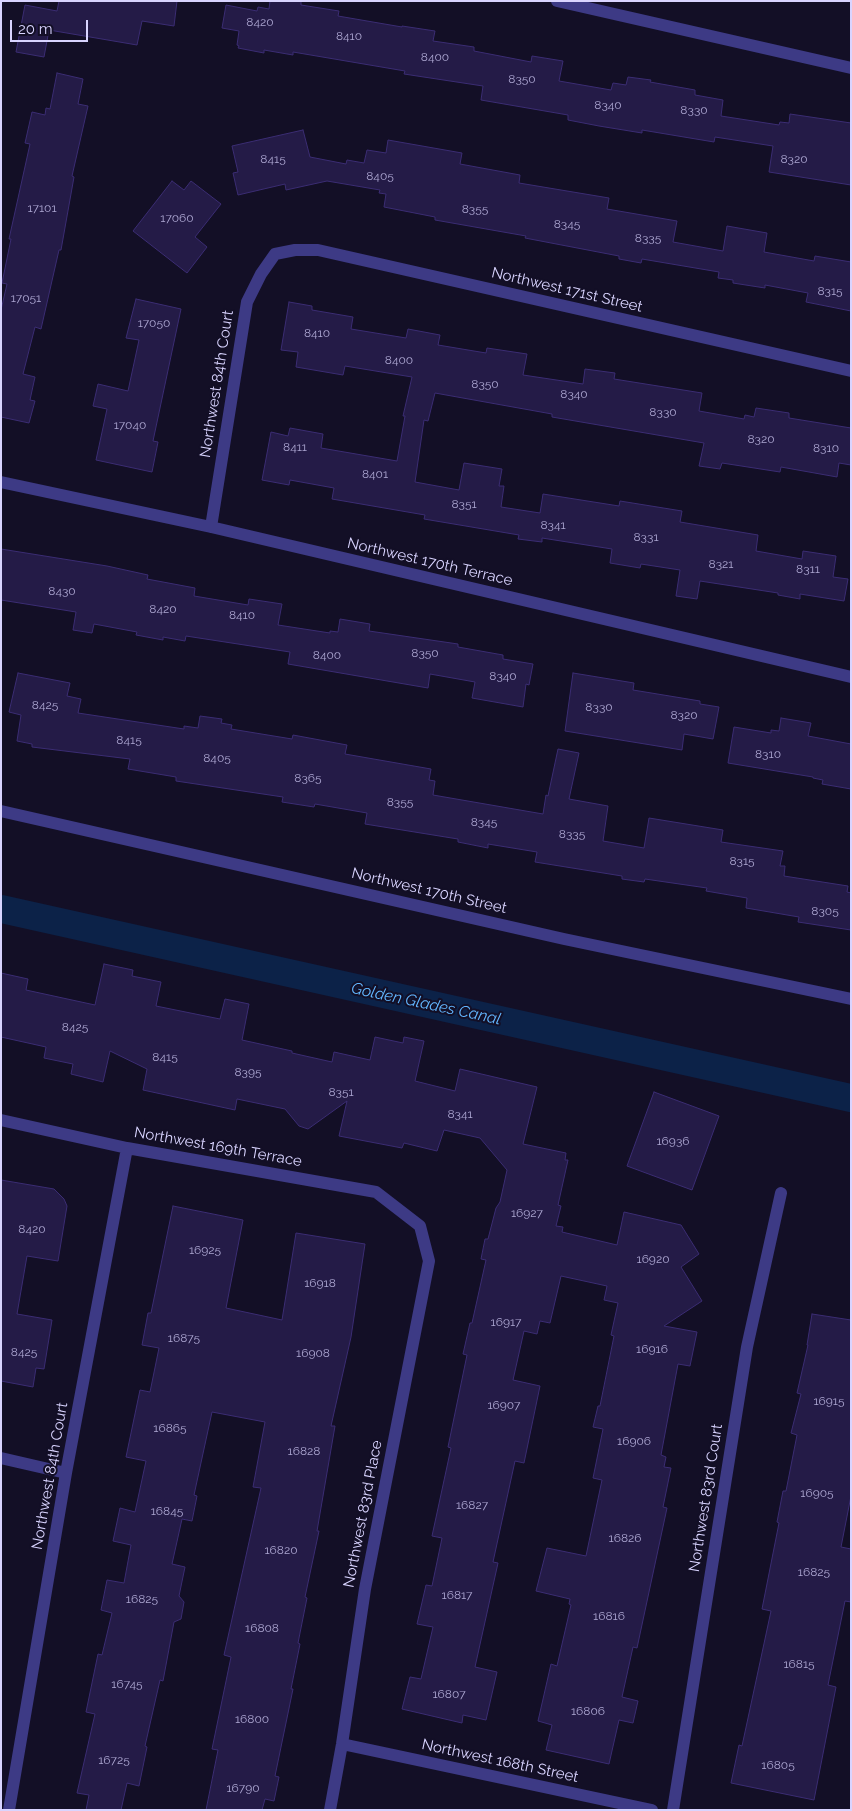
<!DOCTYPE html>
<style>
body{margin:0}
#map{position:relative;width:852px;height:1811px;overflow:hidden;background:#130f26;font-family:Raleway,sans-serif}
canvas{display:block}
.frame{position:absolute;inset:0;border:2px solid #d9d4ff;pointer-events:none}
.scale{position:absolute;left:10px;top:20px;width:78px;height:22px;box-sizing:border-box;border:2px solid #d9d4ff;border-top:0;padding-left:6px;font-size:15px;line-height:18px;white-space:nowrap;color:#d9d4ff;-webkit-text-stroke:4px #130f26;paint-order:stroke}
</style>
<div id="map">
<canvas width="852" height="1811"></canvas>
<div class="frame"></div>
<div class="scale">20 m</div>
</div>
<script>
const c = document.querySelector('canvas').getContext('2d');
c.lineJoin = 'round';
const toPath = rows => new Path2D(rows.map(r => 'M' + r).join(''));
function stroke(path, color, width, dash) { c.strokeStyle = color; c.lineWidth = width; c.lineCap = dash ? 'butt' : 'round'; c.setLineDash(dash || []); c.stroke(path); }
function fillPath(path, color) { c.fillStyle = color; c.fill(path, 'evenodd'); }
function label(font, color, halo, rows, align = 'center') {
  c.font = font + ' Raleway,sans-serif'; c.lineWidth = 4; c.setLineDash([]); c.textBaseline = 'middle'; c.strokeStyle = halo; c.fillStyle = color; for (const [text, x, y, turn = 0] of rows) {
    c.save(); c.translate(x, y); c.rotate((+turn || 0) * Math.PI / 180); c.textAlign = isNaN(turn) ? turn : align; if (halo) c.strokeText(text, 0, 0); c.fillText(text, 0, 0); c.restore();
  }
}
const canal = toPath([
 [1,909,851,1098]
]);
const building = toPath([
 [59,1,177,1,174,26,142,21,137,45,49,30,44,57,16,52,25,5,57,11,59,1],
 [270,1,301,1,301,5,339,11,338,16,402,27,402,26,435,31,433,41,474,47,474,51,531,62,532,56,563,61,559,81,611,90,613,83,626,85,628,77,651,80,650,82,695,90,695,95,723,100,721,116,779,125,780,122,789,123,790,114,851,123,851,185,769,172,773,146,715,137,714,142,642,130,642,133,599,126,568,120,568,115,481,100,483,86,404,74,405,71,293,52,293,55,264,50,264,53,238,48,239,46,237,45,239,31,222,28,226,5,257,11,258,7,269,9,270,1],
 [57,73,83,79,78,104,88,106,72,176,74,177,61,250,59,250,41,329,35,327,23,374,35,377,30,400,35,401,29,423,1,417,1,310,7,284,2,283,11,239,9,239,30,144,25,143,32,112,45,115,46,108,50,109,57,73],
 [303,130,310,157,346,164,347,160,364,163,367,150,386,153,388,140,462,153,460,164,520,175,519,183,609,198,607,209,677,221,673,242,723,251,727,226,767,233,764,252,814,261,815,256,851,262,851,311,806,302,808,293,765,285,765,288,733,283,733,280,718,278,719,272,642,259,641,263,619,259,619,256,525,238,526,236,435,220,435,217,384,207,386,194,379,193,380,190,327,181,286,190,285,184,238,195,233,173,238,172,232,146,303,130],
 [172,181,184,190,191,181,221,204,195,237,207,247,187,273,133,231,172,181],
 [136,299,181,309,153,441,158,442,152,472,96,460,107,409,93,406,98,384,128,391,139,340,126,338,136,299],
 [289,302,312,306,312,310,353,317,351,329,406,338,408,329,440,335,438,345,486,353,487,348,527,354,523,375,583,384,585,369,615,373,614,379,702,393,699,411,744,419,745,415,754,417,756,408,789,413,789,418,851,428,851,465,839,463,837,477,781,467,780,472,722,463,720,469,699,466,704,443,552,417,552,414,435,393,428,421,424,420,415,482,459,490,464,463,502,469,499,486,504,486,501,507,540,513,543,494,619,506,620,501,682,511,680,522,758,535,756,551,802,559,803,551,836,556,833,577,848,579,844,601,800,594,800,599,778,595,778,593,700,581,697,599,676,596,680,570,641,564,640,568,610,563,612,549,542,538,542,542,518,539,519,535,424,519,425,515,332,499,334,488,290,480,289,485,262,480,271,432,288,436,290,428,323,434,321,448,397,461,405,416,403,416,412,377,345,366,343,375,296,367,298,352,281,350,289,302],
 [1,549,107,566,148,575,147,579,195,588,194,596,248,605,249,599,282,604,278,625,330,633,330,631,338,632,340,619,370,624,369,631,458,644,458,647,503,655,503,659,533,664,529,685,526,684,523,707,472,698,475,682,430,674,428,688,288,664,290,652,186,636,185,641,163,637,163,640,136,635,137,632,94,624,92,633,73,630,76,612,1,600,1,549],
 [18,673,70,683,67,696,81,699,78,713,184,729,184,726,198,728,200,716,222,719,221,723,232,725,231,729,292,739,293,735,347,745,345,754,431,769,429,780,435,781,433,795,543,814,546,795,548,796,558,749,579,753,569,799,608,806,603,841,644,848,649,818,723,830,721,842,783,851,780,866,785,866,784,876,848,886,847,892,851,893,851,930,798,922,799,917,746,908,747,898,706,891,707,888,645,879,644,882,622,879,622,876,535,862,537,852,488,844,488,848,458,842,458,839,365,824,367,813,315,804,314,807,282,802,283,797,176,781,176,777,128,769,130,759,32,747,32,744,17,741,21,715,9,712,18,673],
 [573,673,634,683,633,690,700,701,700,704,719,707,713,739,684,734,682,750,565,731,573,673],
 [781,718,811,723,808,736,851,744,851,789,822,784,823,780,813,778,813,777,728,763,734,727,771,733,771,730,779,731,781,718],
 [104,964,133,970,132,976,161,982,156,1006,220,1019,225,999,249,1004,242,1040,292,1051,292,1053,332,1062,334,1052,370,1060,375,1037,403,1043,404,1037,424,1041,415,1081,455,1091,460,1069,537,1087,523,1144,566,1153,565,1160,568,1160,558,1205,561,1206,556,1226,563,1227,562,1232,617,1245,624,1212,681,1225,699,1254,681,1267,702,1301,664,1326,697,1332,690,1366,678,1364,661,1455,666,1457,664,1467,671,1468,663,1507,667,1508,637,1648,633,1647,622,1697,638,1701,633,1723,619,1720,609,1764,546,1750,552,1725,538,1721,551,1664,557,1666,571,1605,569,1604,570,1599,536,1591,547,1548,586,1556,602,1480,593,1478,603,1429,593,1427,598,1406,600,1406,614,1336,611,1335,618,1303,604,1300,607,1286,561,1276,550,1323,540,1321,537,1334,524,1331,513,1380,540,1386,524,1463,515,1461,493,1562,498,1563,475,1667,497,1672,486,1720,463,1715,462,1723,402,1709,410,1677,421,1679,433,1627,417,1624,426,1585,432,1586,442,1538,432,1536,451,1448,448,1447,467,1355,463,1354,470,1323,472,1323,486,1260,481,1259,485,1239,488,1239,496,1208,500,1202,507,1170,480,1138,444,1130,437,1151,404,1143,402,1148,339,1136,347,1101,308,1129,299,1126,285,1109,237,1099,235,1110,143,1090,147,1069,110,1051,103,1082,71,1074,73,1064,44,1058,46,1047,1,1037,1,973,28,979,26,990,95,1005,104,964],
 [654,1092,719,1116,692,1190,627,1166,654,1092],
 [1,1180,54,1189,64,1199,67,1206,58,1261,27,1256,17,1314,52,1320,44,1369,36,1368,33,1387,1,1381,1,1180],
 [173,1206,243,1220,226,1308,282,1320,296,1233,365,1244,351,1337,331,1426,335,1426,317,1531,319,1531,305,1597,307,1598,298,1643,300,1644,291,1689,293,1689,275,1776,279,1777,274,1801,265,1799,262,1810,206,1810,218,1750,212,1749,231,1657,224,1655,261,1488,253,1487,265,1422,212,1412,194,1495,197,1496,192,1521,182,1519,172,1564,185,1567,179,1596,184,1602,181,1619,174,1622,163,1681,160,1680,145,1746,147,1747,139,1786,127,1783,121,1810,86,1810,89,1795,77,1793,95,1714,86,1712,98,1654,102,1655,112,1613,101,1610,107,1580,124,1583,131,1545,113,1541,120,1508,135,1512,146,1461,126,1457,140,1390,150,1392,159,1348,142,1345,148,1313,151,1313,173,1206],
 [812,1314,851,1320,851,1496,841,1547,851,1549,851,1602,845,1601,828,1685,836,1687,814,1800,731,1783,739,1745,742,1746,771,1611,762,1609,779,1523,777,1522,783,1491,786,1491,797,1435,791,1433,801,1394,797,1393,808,1345,807,1345,812,1314]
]);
const minor = toPath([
 [557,1,851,68],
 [1,482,211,527,851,677],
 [211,527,247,302,261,274,275,254,295,250,318,250,851,371],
 [1,811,564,939,851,999],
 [1,1120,127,1148,376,1192,420,1226,429,1261,365,1589,342,1744,330,1810],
 [1,1458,66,1473],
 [342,1744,652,1810],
 [9,1810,66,1473,127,1148],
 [673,1810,747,1347,781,1193]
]);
const numberNames = [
 ["8420",260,22],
 ["8410",349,36],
 ["8400",435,57],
 ["8350",522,79],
 ["8340",608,105],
 ["8330",694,110],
 ["8415",273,159],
 ["8320",794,159],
 ["8405",380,176],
 ["17101",42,208],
 ["8355",475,209],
 ["17060",177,218],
 ["8345",567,224],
 ["8335",648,238],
 ["8315",830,291],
 ["17051",26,298],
 ["17050",154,323],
 ["8410",317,333],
 ["8400",399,360],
 ["8350",485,384],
 ["8340",574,394],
 ["8330",663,412],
 ["17040",130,425],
 ["8320",761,439],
 ["8411",295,447],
 ["8310",826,448],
 ["8401",375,474],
 ["8351",464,504],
 ["8341",553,525],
 ["8331",646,537],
 ["8321",721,564],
 ["8311",808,569],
 ["8430",62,591],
 ["8420",163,609],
 ["8410",242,615],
 ["8350",425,653],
 ["8400",327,655],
 ["8340",503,676],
 ["8425",45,705],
 ["8330",599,707],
 ["8320",684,715],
 ["8415",129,740],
 ["8310",768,754],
 ["8405",217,758],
 ["8365",308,778],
 ["8355",400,802],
 ["8345",484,822],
 ["8335",572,834],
 ["8315",742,861],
 ["8305",825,911],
 ["8425",75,1027],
 ["8415",165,1057],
 ["8395",248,1072],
 ["8351",341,1092],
 ["8341",460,1114],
 ["16936",673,1141],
 ["16927",527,1213],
 ["8420",32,1229],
 ["16925",205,1250],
 ["16920",653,1259],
 ["16918",320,1283],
 ["16917",506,1322],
 ["16875",184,1338],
 ["16916",652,1349],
 ["8425",24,1352],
 ["16908",313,1353],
 ["16915",829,1401],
 ["16907",504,1405],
 ["16865",170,1428],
 ["16906",634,1441],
 ["16828",304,1451],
 ["16905",817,1493],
 ["16827",472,1505],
 ["16845",167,1511],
 ["16826",625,1538],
 ["16820",281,1550],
 ["16825",814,1572],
 ["16817",457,1595],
 ["16825",142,1599],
 ["16816",609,1616],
 ["16808",262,1628],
 ["16815",799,1664],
 ["16745",127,1684],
 ["16807",449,1694],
 ["16806",588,1711],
 ["16800",252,1719],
 ["16725",114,1760],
 ["16805",778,1765],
 ["16790",243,1788]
];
const streetNames = [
 ["Northwest 171st Street",567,290,13],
 ["Northwest 84th Court",217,384,-81],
 ["Northwest 170th Terrace",430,562,13],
 ["Northwest 170th Street",429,891,13],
 ["Northwest 169th Terrace",218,1147,10],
 ["Northwest 84th Court",50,1476,-80],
 ["Northwest 83rd Court",706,1498,-81],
 ["Northwest 83rd Place",363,1514,-79],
 ["Northwest 168th Street",500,1761,12]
];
const waterNames = [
 ["Golden Glades Canal",426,1004,12]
];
stroke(canal, '#0c2248', 28);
fillPath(building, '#241b47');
stroke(building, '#3b2d73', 1);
stroke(minor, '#3d3a85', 12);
label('12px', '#aca6d1', null, numberNames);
label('15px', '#d9d4ff', '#130f26', streetNames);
label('italic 16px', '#62b6ff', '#130f26', waterNames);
</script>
